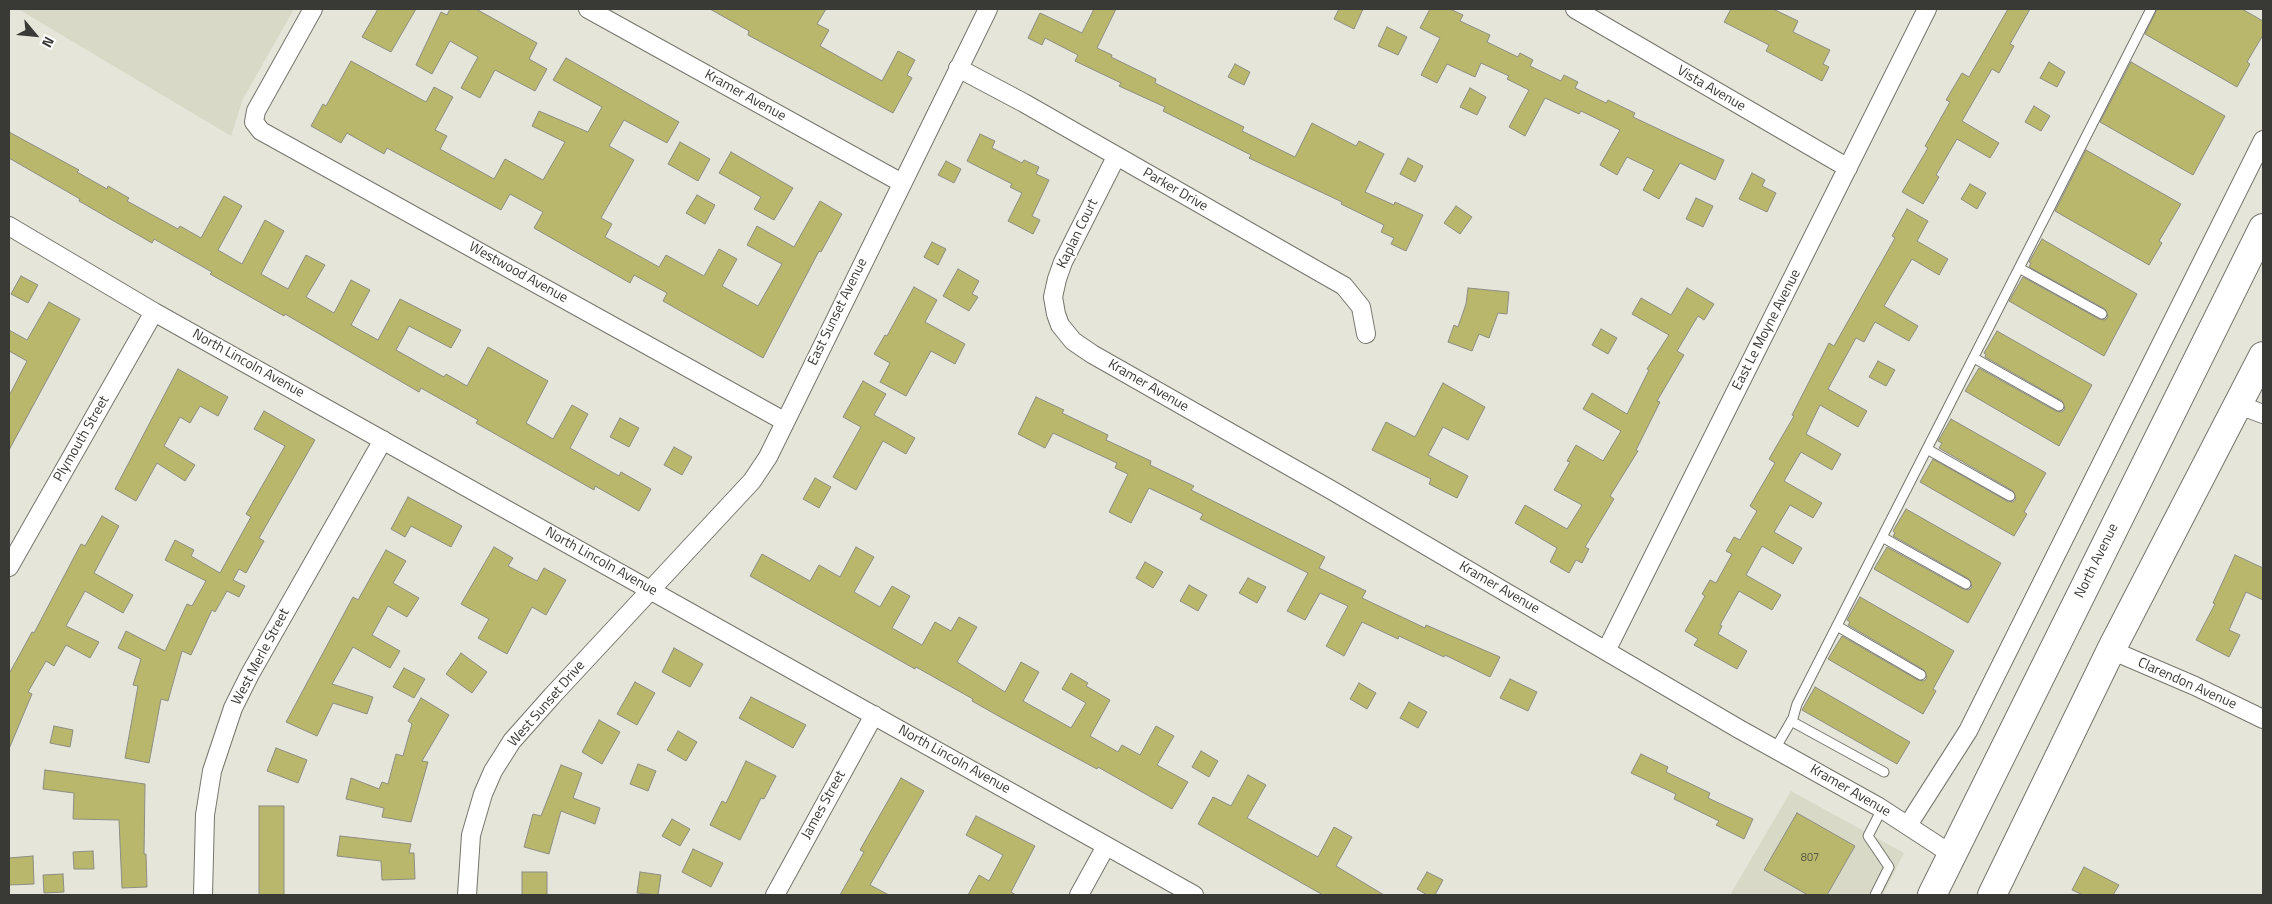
<!DOCTYPE html>
<style>
body{margin:0}
#map{position:relative;width:2272px;height:904px;overflow:hidden;background:#e5e5da;font-family:"Titillium Web",sans-serif}
canvas{display:block}
.frame{position:absolute;inset:0;border:10px solid #393935;pointer-events:none}
.north{position:absolute;left:10px;top:10px;width:50px;height:50px;-webkit-text-stroke:4px #fff;paint-order:stroke;rotate:118deg;font-size:14px;font-weight:700;line-height:20px;text-align:center;color:#393935}
.north::after{content:'';display:block;margin:auto;width:18px;height:22px;background:#393935;clip-path:polygon(50% 0,100% 100%,50% 72%,0 100%)}
</style>
<div id="map">
<canvas width="2272" height="904"></canvas>
<div class="frame"></div>
<div class="north">N</div>
</div>
<script>
const c = document.querySelector('canvas').getContext('2d');
c.lineJoin = 'round';
function fillPath(path, color) { c.fillStyle = color; c.fill(path, 'evenodd'); }
const toPath = rows => new Path2D(rows.map(r => 'M' + r).join(''));
function stroke(path, color, width, dash) { c.strokeStyle = color; c.lineWidth = width; c.lineCap = dash ? 'butt' : 'round'; c.setLineDash(dash || []); c.stroke(path); }
function label(font, color, halo, rows, align = 'center') {
  c.font = font + ' "Titillium Web",sans-serif'; c.lineWidth = 4; c.setLineDash([]); c.textBaseline = 'middle'; c.strokeStyle = halo; c.fillStyle = color; for (const [text, x, y, turn = 0] of rows) {
    c.save(); c.translate(x, y); c.rotate((+turn || 0) * Math.PI / 180); c.textAlign = isNaN(turn) ? turn : align; if (halo) c.strokeText(text, 0, 0); c.fillText(text, 0, 0); c.restore();
  }
}
const built = toPath([
 [18,9,294,9,243,99,231,136],
 [1791,791,1904,853,1883,895,1730,895]
]);
const building = toPath([
 [378,9,416,9,391,52,362,37,378,9],
 [450,9,476,9,537,43,529,59,547,69,535,91,495,70,480,98,461,88,478,57,450,41,432,74,416,65,441,12,447,15,450,9],
 [710,9,826,9,817,24,829,30,820,46,882,81,898,51,915,60,907,75,912,78,893,113,748,35,749,31,710,9],
 [1094,9,1116,9,1097,48,1112,55,1111,57,1156,79,1155,83,1244,127,1242,131,1295,157,1312,123,1356,146,1359,141,1384,154,1365,192,1394,205,1395,202,1423,215,1406,251,1391,244,1394,238,1381,232,1384,225,1341,204,1342,202,1249,158,1251,155,1163,111,1165,107,1119,86,1121,83,1075,61,1078,55,1045,38,1042,45,1028,38,1040,13,1082,33,1094,9],
 [1339,9,1363,9,1354,29,1334,19,1339,9],
 [1430,9,1450,9,1463,15,1460,21,1490,35,1487,42,1518,57,1520,53,1533,60,1530,66,1561,81,1564,75,1578,82,1575,88,1606,103,1608,100,1635,113,1633,117,1724,160,1715,180,1680,163,1659,199,1643,190,1654,170,1627,157,1617,175,1600,165,1620,130,1581,111,1579,114,1545,98,1525,136,1509,127,1529,90,1507,79,1509,76,1481,63,1475,77,1447,64,1437,83,1421,75,1440,38,1420,28,1430,9],
 [1731,9,1773,9,1798,21,1793,32,1830,50,1823,64,1829,67,1822,81,1766,51,1769,45,1724,22,1731,9],
 [2008,9,2030,9,2010,44,2014,46,1999,73,1992,69,1962,121,1999,143,1990,158,1957,139,1936,175,1939,177,1923,204,1902,192,1928,148,1925,146,1950,102,1946,100,1962,73,1969,77,2008,9],
 [2157,9,2242,9,2263,21,2263,35,2247,62,2250,64,2237,87,2145,34,2157,9],
 [1387,27,1407,37,1398,55,1378,46,1387,27],
 [566,58,679,122,667,143,624,120,609,146,634,160,601,218,612,224,605,237,659,267,666,255,704,276,719,249,737,259,722,286,758,306,782,264,747,245,757,226,794,247,820,201,842,214,821,252,819,251,763,358,663,301,667,293,634,275,630,283,534,228,543,212,510,194,501,210,387,148,384,154,347,133,341,143,311,126,323,104,326,106,351,61,426,102,434,87,453,97,435,130,447,136,440,149,494,179,505,159,543,180,565,142,532,126,539,111,588,132,602,107,553,80,566,58],
 [2049,62,2065,72,2057,87,2040,78,2049,62],
 [2131,62,2225,116,2193,175,2100,122,2131,62],
 [1235,64,1250,72,1244,85,1228,77,1235,64],
 [1470,88,1486,97,1477,115,1460,107,1470,88],
 [2034,106,2050,116,2041,131,2025,122,2034,106],
 [9,132,79,170,77,172,107,189,108,186,129,198,127,201,178,229,180,226,201,238,224,196,242,206,218,250,242,264,265,220,284,231,261,274,288,289,306,255,325,265,306,297,334,313,351,280,370,290,351,325,378,340,400,299,461,330,451,348,409,326,396,350,444,377,446,374,467,386,488,347,548,381,526,423,553,439,572,405,588,414,570,448,619,476,621,472,651,489,639,511,595,486,594,490,476,423,478,420,421,388,419,392,285,314,284,316,210,274,212,272,154,239,152,243,79,201,80,199,9,158,9,132],
 [980,134,995,141,992,148,1022,163,1024,160,1039,167,1036,174,1049,180,1032,216,1040,220,1033,234,1008,221,1022,193,1010,187,1012,184,967,161,980,134],
 [680,142,710,159,698,181,668,164,680,142],
 [2086,150,2181,204,2159,241,2162,243,2149,265,2055,211,2086,150],
 [731,152,793,188,774,220,754,209,761,197,719,173,731,152],
 [1408,158,1423,166,1415,182,1400,174,1408,158],
 [946,161,961,169,954,183,938,175,946,161],
 [1752,173,1765,180,1762,186,1776,193,1767,212,1739,199,1752,173],
 [1970,184,1986,193,1977,209,1961,199,1970,184],
 [697,195,715,205,705,224,686,213,697,195],
 [1696,198,1713,206,1703,227,1686,219,1696,198],
 [1456,206,1472,217,1460,234,1444,223,1456,206],
 [1907,209,1928,221,1917,241,1948,259,1939,275,1912,259,1884,306,1918,326,1909,341,1875,322,1864,342,1856,338,1828,389,1867,411,1858,427,1820,405,1806,434,1841,454,1832,470,1801,452,1784,481,1822,503,1813,518,1790,505,1774,532,1802,548,1793,564,1762,546,1746,575,1781,595,1772,610,1739,591,1720,625,1722,626,1718,634,1747,651,1737,669,1694,645,1698,639,1685,631,1705,596,1702,594,1710,580,1716,583,1732,554,1726,551,1734,537,1740,540,1757,511,1750,506,1775,463,1769,459,1794,416,1792,415,1829,343,1834,346,1895,238,1892,236,1907,209],
 [2042,239,2137,294,2104,356,2009,301,2023,277,2099,319,2105,320,2108,317,2105,309,2029,267,2031,263,2029,262,2042,239],
 [932,242,946,249,938,265,924,257,932,242],
 [958,269,979,281,972,294,978,297,969,311,943,296,958,269],
 [21,276,38,285,28,303,11,294,21,276],
 [914,287,937,300,925,322,965,344,955,364,931,351,906,396,880,382,890,363,874,354,885,335,887,336,914,287],
 [1468,288,1509,292,1507,314,1498,313,1489,338,1479,334,1472,351,1448,342,1454,325,1458,327,1466,304,1468,288],
 [1687,288,1714,304,1704,320,1698,316,1677,351,1684,355,1657,401,1660,402,1636,450,1638,451,1610,496,1614,499,1585,547,1589,549,1582,563,1576,560,1569,573,1550,562,1557,548,1515,523,1525,505,1567,529,1582,505,1554,490,1570,462,1567,461,1576,445,1603,461,1621,431,1583,409,1592,393,1627,414,1649,370,1647,369,1669,335,1632,314,1641,298,1671,315,1687,288],
 [49,302,80,319,9,450,9,396,27,361,9,351,9,330,27,340,49,302],
 [1601,329,1617,338,1608,354,1592,345,1601,329],
 [1997,331,2092,385,2059,446,1965,391,1979,368,2056,411,2062,412,2065,409,2062,401,1985,357,1986,354,1984,353,1997,331],
 [1878,361,1895,370,1886,386,1869,377,1878,361],
 [178,369,228,397,218,416,200,406,190,423,180,417,164,446,195,465,185,481,157,463,136,501,115,489,178,369],
 [863,381,886,394,874,415,915,438,906,454,883,441,856,490,833,477,861,427,843,417,863,381],
 [1443,383,1485,407,1468,440,1443,427,1428,455,1468,476,1457,498,1429,484,1431,479,1372,450,1386,422,1415,437,1443,383],
 [1036,397,1064,410,1062,413,1108,435,1106,440,1151,461,1150,465,1194,486,1191,490,1325,557,1319,568,1366,591,1362,598,1425,628,1426,625,1500,657,1490,677,1445,655,1444,657,1399,636,1398,639,1362,622,1344,656,1326,646,1348,606,1320,593,1305,620,1287,611,1308,573,1200,519,1203,514,1149,488,1131,523,1109,512,1128,474,1115,468,1117,463,1053,433,1045,448,1018,434,1036,397],
 [264,411,315,440,259,538,264,541,246,573,239,569,233,580,245,586,239,597,227,591,215,612,212,610,191,655,182,651,168,701,161,699,149,763,125,758,138,686,133,685,141,659,118,648,126,631,165,651,187,604,192,606,206,581,165,560,175,540,194,550,191,556,220,573,251,517,246,514,285,446,254,429,264,411],
 [620,418,639,428,629,447,610,437,620,418],
 [1951,419,2046,473,2024,512,2027,514,2014,536,1920,482,1933,459,2007,501,2013,502,2016,499,2013,491,1939,448,1942,443,1938,441,1951,419],
 [674,447,692,457,682,475,664,465,674,447],
 [815,478,831,487,819,508,803,499,815,478],
 [408,497,462,526,451,547,411,526,405,537,391,529,408,497],
 [1906,509,2001,563,1968,623,1874,569,1887,547,1963,589,1969,590,1972,587,1969,579,1893,536,1895,533,1893,531,1906,509],
 [102,516,119,526,94,573,133,595,123,613,85,591,66,626,99,642,90,658,66,645,54,666,46,661,28,692,32,694,9,749,9,674,32,632,34,633,81,544,85,546,102,516],
 [494,547,513,558,508,566,537,581,544,568,566,580,546,615,532,607,507,654,478,638,489,619,461,604,494,547],
 [856,547,874,557,854,592,880,607,892,586,910,596,892,628,922,645,935,622,951,631,959,617,977,627,957,662,1005,692,1021,662,1039,672,1023,701,1071,728,1086,703,1062,689,1071,673,1088,683,1086,686,1110,700,1090,736,1118,752,1122,745,1140,755,1156,726,1174,736,1157,765,1188,782,1172,809,1098,767,1097,769,1002,718,972,701,973,699,916,667,915,669,750,576,762,554,810,581,819,565,840,577,856,547],
 [386,550,406,561,393,583,419,598,407,617,388,606,372,635,400,651,390,668,353,647,332,684,373,697,367,714,333,703,317,736,286,722,353,597,358,600,386,550],
 [2235,555,2263,568,2263,600,2246,592,2229,630,2240,635,2229,657,2196,640,2215,604,2213,603,2235,555],
 [1145,562,1163,572,1153,588,1136,578,1145,562],
 [1248,578,1266,587,1257,603,1239,593,1248,578],
 [1189,585,1207,595,1198,611,1180,601,1189,585],
 [1860,597,1954,651,1933,689,1936,691,1923,714,1828,659,1842,636,1918,680,1924,681,1927,678,1924,670,1848,625,1850,622,1847,620,1860,597],
 [674,648,703,664,690,687,662,672,674,648],
 [461,653,487,672,472,693,446,674,461,653],
 [404,668,425,679,414,698,393,687,404,668],
 [1510,679,1537,692,1528,711,1500,698,1510,679],
 [635,682,655,693,637,725,617,714,635,682],
 [1359,683,1376,693,1367,709,1350,699,1359,683],
 [1815,687,1910,742,1897,764,1802,710,1815,687],
 [751,697,806,725,793,748,739,718,751,697],
 [421,698,449,715,422,761,428,762,411,822,382,817,384,808,346,799,351,778,379,789,382,782,388,784,396,754,403,756,412,724,408,721,421,698],
 [1409,702,1427,712,1418,728,1400,718,1409,702],
 [599,720,620,732,602,764,582,752,599,720],
 [54,726,73,730,70,747,50,743,54,726],
 [678,731,697,742,686,761,667,750,678,731],
 [276,748,307,760,298,783,267,771,276,748],
 [1201,751,1218,761,1209,777,1192,767,1201,751],
 [1641,754,1668,767,1666,772,1710,793,1708,798,1753,819,1744,839,1716,825,1719,821,1674,799,1676,794,1631,773,1641,754],
 [746,761,776,776,764,799,761,798,740,840,710,825,722,801,726,803,746,761],
 [638,764,656,771,648,791,630,784,638,764],
 [561,765,582,773,573,798,600,808,595,824,561,811,549,854,524,847,533,814,541,816,561,765],
 [45,770,145,784,144,854,146,854,147,887,122,888,119,820,73,819,74,793,43,789,45,770],
 [1248,775,1266,785,1247,818,1318,857,1334,827,1352,837,1336,866,1384,895,1323,895,1198,824,1213,797,1231,806,1248,775],
 [901,778,924,791,870,885,889,895,840,895,864,852,860,850,901,778],
 [259,806,284,806,284,895,259,895,259,806],
 [1797,813,1855,846,1827,895,1808,895,1764,870,1797,813],
 [976,816,1035,846,1011,892,1016,895,968,895,979,875,989,881,1003,855,966,835,976,816],
 [672,819,690,829,680,846,662,836,672,819],
 [340,836,411,844,409,853,414,853,415,879,382,880,381,861,337,856,340,836],
 [693,849,723,863,711,887,682,872,693,849],
 [93,851,94,869,74,869,73,852,93,851],
 [33,856,34,884,9,885,9,858,33,856],
 [2084,867,2119,885,2113,895,2083,895,2072,890,2084,867],
 [522,872,547,872,547,895,522,895,522,872],
 [640,872,661,875,658,895,637,893,640,872],
 [1427,872,1443,880,1435,895,1427,895,1417,889,1427,872],
 [63,874,64,892,44,893,43,875,63,874]
]);
const lane = toPath([
 [2019,268,2102,314],
 [1974,358,2059,406],
 [1927,449,2010,496],
 [1882,537,1966,584],
 [1837,626,1921,675],
 [1791,721,1884,772],
 [1775,749,1793,718,1797,704,2151,9],
 [1875,895,1889,867,1868,836,1882,809]
]);
const street = toPath([
 [313,9,256,111,254,122,261,131,784,421],
 [588,9,902,183],
 [1575,9,1848,168],
 [958,68,1024,103,1344,286,1361,307,1366,334],
 [1116,157,1063,262,1057,279,1053,297,1056,314,1060,325,1073,341,1092,354,1333,491,1739,729,1879,807,1951,854],
 [9,226,154,312,1194,895],
 [2239,405,2263,414],
 [9,567,154,312],
 [2111,650,2195,686,2263,719],
 [1606,651,1927,9],
 [1908,825,1968,731,2263,140],
 [203,895,205,815,212,771,233,708,250,674,383,440],
 [467,895,471,835,483,794,493,771,512,741,552,696,752,481,768,457,988,9],
 [775,895,874,715],
 [1079,895,1106,846]
]);
const primary = toPath([
 [1932,895,2263,228],
 [1992,895,2111,650,2263,356]
]);
const numberNames = [
 ["807",1810,858]
];
const streetNames = [
 ["Vista Avenue",1711,89,30],
 ["Kramer Avenue",745,96,29],
 ["Parker Drive",1175,190,30],
 ["Kaplan Court",1078,234,-64],
 ["Westwood Avenue",518,273,29],
 ["East Sunset Avenue",838,312,-64],
 ["East Le Moyne Avenue",1767,330,-63],
 ["North Lincoln Avenue",248,364,29],
 ["Kramer Avenue",1148,386,30],
 ["Plymouth Street",82,439,-60],
 ["North Avenue",2097,561,-64],
 ["North Lincoln Avenue",601,562,29],
 ["Kramer Avenue",1499,588,30],
 ["West Merle Street",261,657,-62],
 ["Clarendon Avenue",2187,684,24],
 ["West Sunset Drive",547,704,-49],
 ["North Lincoln Avenue",954,760,29],
 ["Kramer Avenue",1850,791,30],
 ["James Street",824,805,-61]
];
fillPath(built, '#d9d9c7');
fillPath(building, '#b8b76c');
stroke(building, '#8d8d83', 1);
stroke(lane, '#75766c', 11);
stroke(street, '#75766c', 20);
stroke(primary, '#75766c', 30);
stroke(lane, '#fff', 9);
stroke(street, '#fff', 18);
stroke(primary, '#fff', 28);
label('11px', '#595843', null, numberNames);
label('14px', '#393935', '#fff', streetNames);
</script>
